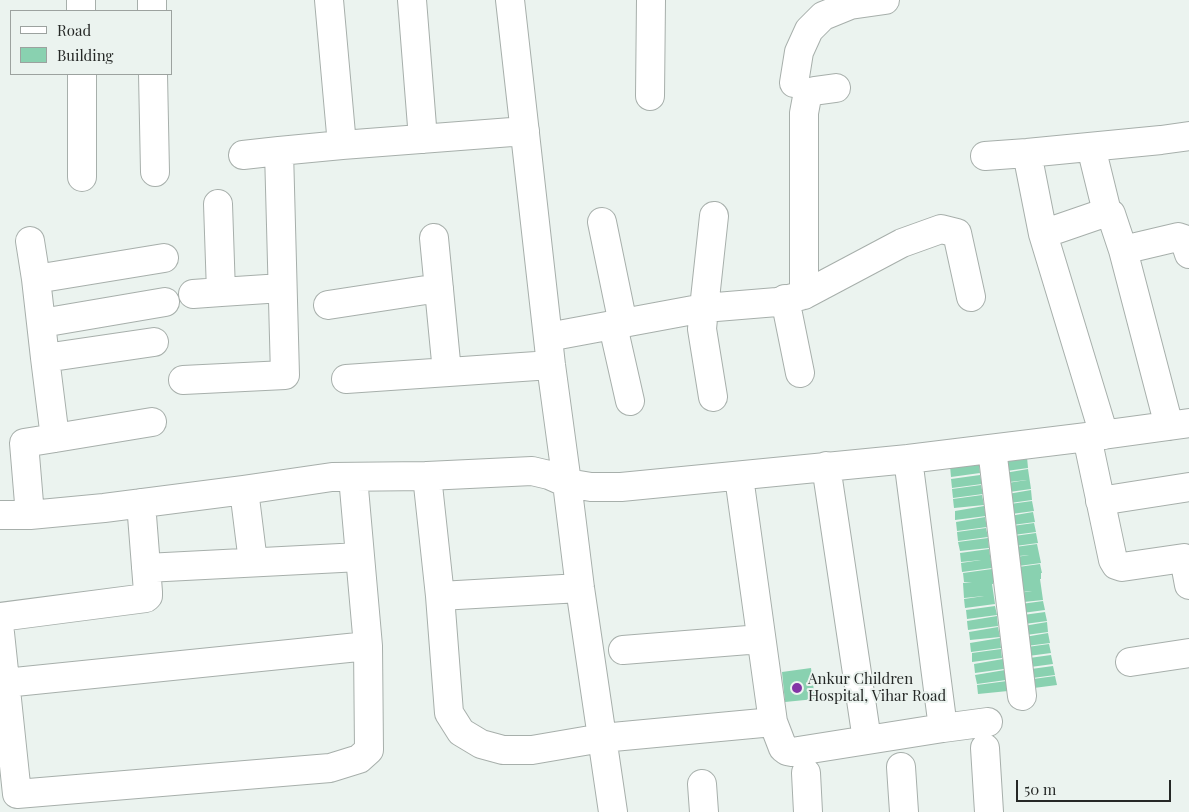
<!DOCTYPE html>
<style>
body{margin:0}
#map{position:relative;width:1189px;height:812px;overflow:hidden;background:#ebf3ef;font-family:"Playfair Display",serif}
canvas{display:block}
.legend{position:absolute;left:10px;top:10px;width:162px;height:65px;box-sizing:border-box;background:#ebf3ef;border:1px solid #9ca29f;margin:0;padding:6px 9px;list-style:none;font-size:15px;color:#252826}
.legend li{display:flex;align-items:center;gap:10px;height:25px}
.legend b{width:25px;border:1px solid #9ca29f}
.scale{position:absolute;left:1016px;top:780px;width:155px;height:22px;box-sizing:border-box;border:2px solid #252826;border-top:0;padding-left:6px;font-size:15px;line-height:18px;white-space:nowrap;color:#252826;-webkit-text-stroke:4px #ebf3ef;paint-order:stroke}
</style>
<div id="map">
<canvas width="1189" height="812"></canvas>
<ul class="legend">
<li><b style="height:6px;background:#fff"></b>Road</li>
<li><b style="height:14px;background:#89d1b0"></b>Building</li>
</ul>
<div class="scale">50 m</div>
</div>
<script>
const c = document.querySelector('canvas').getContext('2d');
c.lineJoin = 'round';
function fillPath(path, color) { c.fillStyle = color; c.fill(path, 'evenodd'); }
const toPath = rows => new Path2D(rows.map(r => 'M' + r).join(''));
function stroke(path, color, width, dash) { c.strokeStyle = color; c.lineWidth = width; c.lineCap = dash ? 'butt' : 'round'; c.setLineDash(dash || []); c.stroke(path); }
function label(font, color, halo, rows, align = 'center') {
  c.font = font + ' "Playfair Display",serif'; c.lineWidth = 4; c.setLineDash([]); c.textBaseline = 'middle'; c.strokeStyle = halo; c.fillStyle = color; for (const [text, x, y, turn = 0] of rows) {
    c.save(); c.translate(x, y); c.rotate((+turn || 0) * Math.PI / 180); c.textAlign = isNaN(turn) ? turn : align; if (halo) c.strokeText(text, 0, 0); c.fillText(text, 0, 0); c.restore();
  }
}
const building = toPath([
 [1027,457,1028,468,999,472,998,461],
 [979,462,980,473,951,477,950,466],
 [1028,469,1031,489,1002,493,1001,484,1027,480,1000,483,999,474],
 [980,475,982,484,952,488,951,479],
 [981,485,983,494,953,498,952,489],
 [1031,490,1032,500,1003,504,1002,495],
 [982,495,984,505,954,508,953,499],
 [1032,501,1034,511,1004,515,1003,505],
 [984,506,986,516,955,520,955,511],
 [1033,512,1035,522,1005,526,1004,517],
 [985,517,987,527,957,531,956,522],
 [1034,523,1036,532,1006,536,1005,527],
 [986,528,988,537,958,541,957,532],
 [1036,533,1038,543,1008,547,1007,537],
 [988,538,989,548,960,551,958,542],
 [1037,544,1041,563,1011,567,1010,558,1029,555,1009,557,1008,548],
 [989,549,992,568,962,572,961,563,981,560,961,562,960,553],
 [1040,564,1042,573,1041,573,1041,579,1040,579,1043,600,1014,603,1013,594,1032,591,1012,593,1011,568],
 [992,569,994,579,993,579,993,584,992,584,995,604,965,608,964,599,984,596,964,598,963,583,972,582,964,582,963,573],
 [1043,601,1045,610,1015,614,1014,605],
 [995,606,997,615,967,619,966,610],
 [1045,612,1047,621,1017,625,1016,616],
 [997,616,998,626,968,630,967,621],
 [1047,622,1048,632,1019,636,1018,627],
 [998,627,1000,637,970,640,969,632],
 [1048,633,1050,643,1019,647,1019,638],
 [1000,638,1001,648,971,652,970,643],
 [1049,644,1051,653,1021,657,1020,648],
 [1001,649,1002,658,972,662,972,653],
 [1051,655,1053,664,1023,668,1022,659],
 [1003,659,1004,669,975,673,974,664],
 [1053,666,1055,675,1025,679,1024,670],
 [811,668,815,699,785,702,782,672],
 [1005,670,1006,680,977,684,975,675],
 [1055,676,1057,685,1026,689,1026,680],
 [1007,681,1008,691,978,694,977,685]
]);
const minor = toPath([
 [81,0,81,11],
 [152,0,152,11],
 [329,0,342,145,525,131],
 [412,0,423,139],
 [510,0,551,365,567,483,580,588,613,812],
 [82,74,82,177],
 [153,74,155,172],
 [794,83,799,52,809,30,823,16,850,5,885,0],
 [650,96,651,0],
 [1091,147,1107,212],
 [1027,153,1043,234,1104,435],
 [243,155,279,151],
 [985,156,1027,153,1161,140,1189,136],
 [218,204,221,292,282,288],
 [602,222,623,324],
 [1043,234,1107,212,1111,214,1123,250,1178,237,1184,239,1189,254],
 [434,238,447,372],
 [30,241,36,279,45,358,154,342],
 [1123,250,1169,426],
 [36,279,164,258],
 [193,294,221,292],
 [804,295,804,113,807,97,814,91,836,88],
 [785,299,800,373],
 [328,305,439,288],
 [42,323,165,302],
 [613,326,630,401],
 [548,337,704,308,777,302,804,295,902,243,941,229,957,233,971,297],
 [45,358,55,438,152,422],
 [346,379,551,365],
 [183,380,285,375,279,151,342,145],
 [713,397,702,329,704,308,714,216],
 [1087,437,1113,560,1116,565,1122,567,1184,558,1189,585],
 [992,449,1022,696],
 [908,459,943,728],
 [826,466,867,740],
 [427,476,440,596,449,713,461,732,481,744,503,750,532,750,602,738,773,722],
 [739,477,773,722,783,748,787,751,792,752,943,728,988,722],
 [244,490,253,562],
 [1100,501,1189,487],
 [0,515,30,515,104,508,244,490,332,477,427,476,532,471,549,475,567,483,591,487,621,487,908,459,1087,437,1189,423],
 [30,515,24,443,55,438],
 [146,568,360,557],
 [440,596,580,588],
 [0,617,146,598,148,596,148,592,141,503],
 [0,633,17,794,330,768,359,759,369,750,368,646],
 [623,650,761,639],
 [1130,662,1189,653],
 [5,683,368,646,353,477],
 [985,748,989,812],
 [901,767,904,812],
 [806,773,808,812],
 [702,784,704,812]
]);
const markers = [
 [797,688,6,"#8335a6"]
];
const poiNames = [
 ["Ankur Children",808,679],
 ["Hospital, Vihar Road",808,696]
];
fillPath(building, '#89d1b0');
stroke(minor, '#a7afab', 30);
stroke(minor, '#fff', 28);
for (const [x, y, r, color] of markers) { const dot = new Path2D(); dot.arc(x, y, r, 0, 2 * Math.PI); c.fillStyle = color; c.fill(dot); stroke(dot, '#ebf3ef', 2); }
label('15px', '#252826', '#ebf3ef', poiNames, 'left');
</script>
